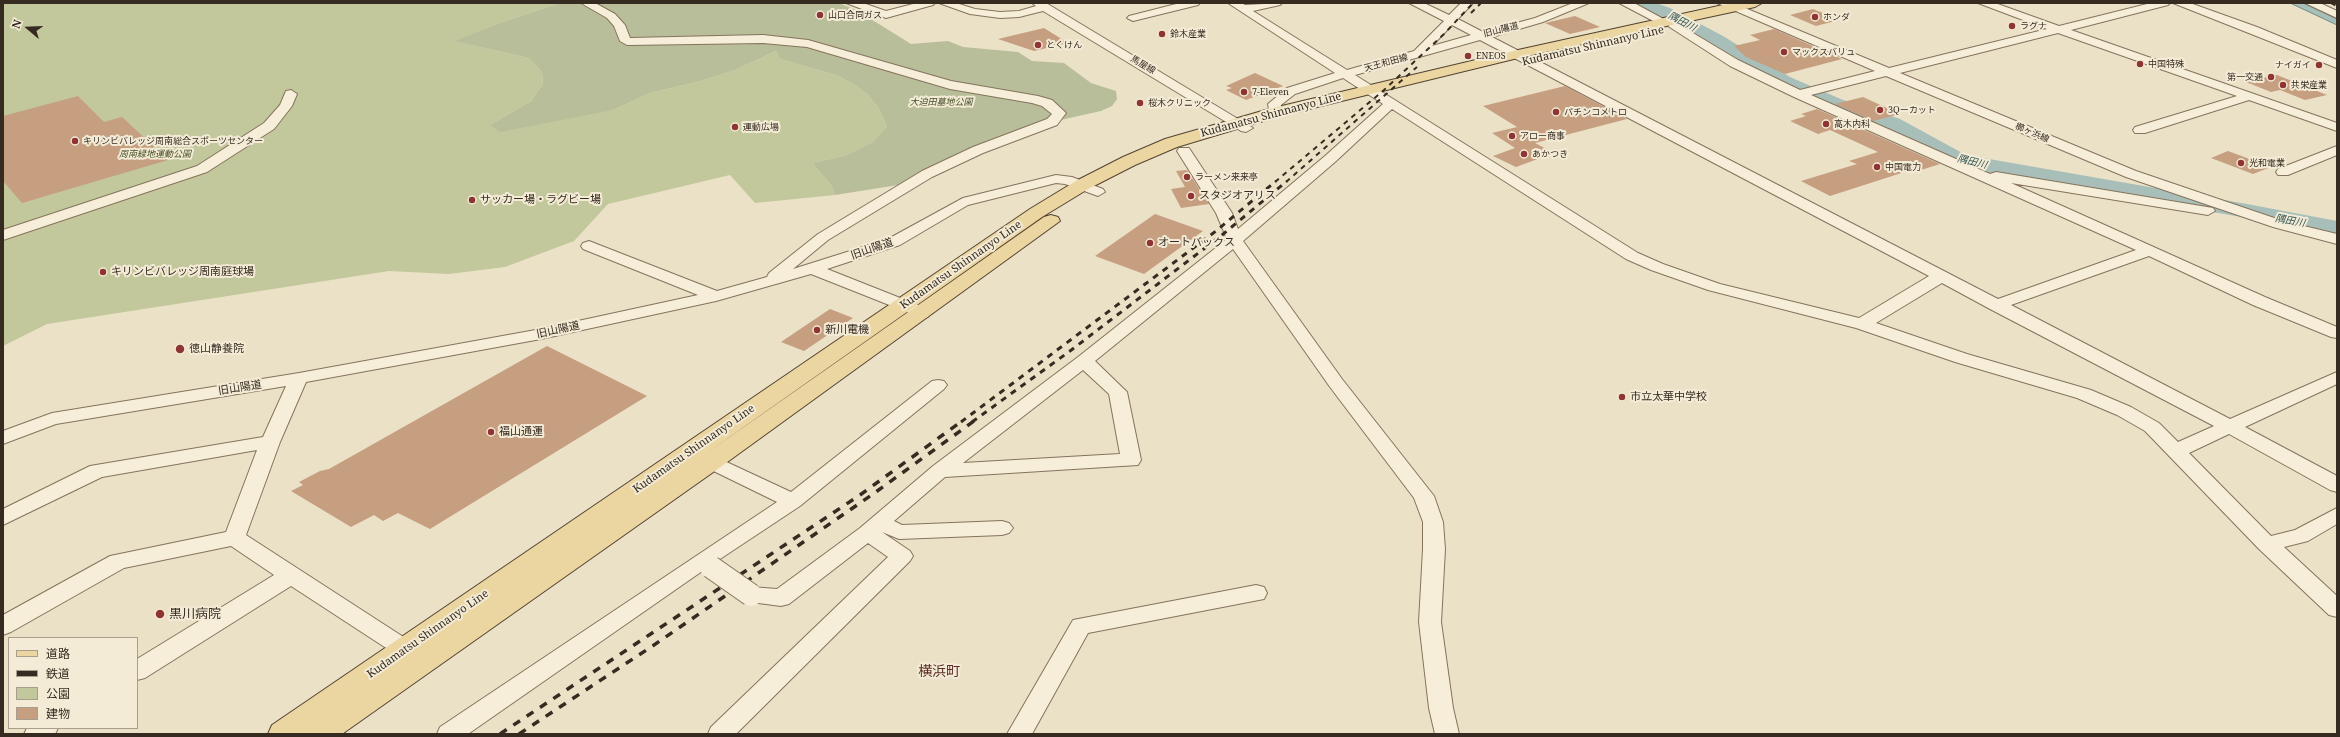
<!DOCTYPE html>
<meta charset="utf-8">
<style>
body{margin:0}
#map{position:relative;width:2340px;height:737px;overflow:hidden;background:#ebe1c7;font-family:"Noto Serif","Noto Sans JP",serif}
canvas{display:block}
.frame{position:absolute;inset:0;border:4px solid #362b20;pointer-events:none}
.legend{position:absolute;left:8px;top:637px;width:130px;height:92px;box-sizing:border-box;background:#f3ebd6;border:1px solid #a79e8d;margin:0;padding:5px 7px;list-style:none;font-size:12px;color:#362b20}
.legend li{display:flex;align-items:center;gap:8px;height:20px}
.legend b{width:20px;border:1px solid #a79e8d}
.north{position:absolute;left:8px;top:8px;width:40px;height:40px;-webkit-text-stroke:3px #f3ebd6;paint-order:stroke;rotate:289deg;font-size:11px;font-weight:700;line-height:16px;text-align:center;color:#362b20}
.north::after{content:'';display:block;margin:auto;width:14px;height:18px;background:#362b20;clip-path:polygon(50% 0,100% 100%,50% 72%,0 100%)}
</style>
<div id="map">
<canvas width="2340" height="737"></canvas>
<div class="frame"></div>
<ul class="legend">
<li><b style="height:5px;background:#ebd6a2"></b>道路</li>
<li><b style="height:5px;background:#362b20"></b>鉄道</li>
<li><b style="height:11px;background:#c2c89b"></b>公園</li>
<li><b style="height:11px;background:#c69e80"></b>建物</li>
</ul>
<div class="north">N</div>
</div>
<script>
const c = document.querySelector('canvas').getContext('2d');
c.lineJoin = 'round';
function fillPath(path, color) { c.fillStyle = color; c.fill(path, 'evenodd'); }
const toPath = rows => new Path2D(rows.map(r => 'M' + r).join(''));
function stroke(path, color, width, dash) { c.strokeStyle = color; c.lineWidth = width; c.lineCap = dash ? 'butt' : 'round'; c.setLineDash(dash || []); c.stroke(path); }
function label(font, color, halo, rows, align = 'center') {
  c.font = font + ' "Noto Serif","Noto Sans JP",serif'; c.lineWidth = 4; c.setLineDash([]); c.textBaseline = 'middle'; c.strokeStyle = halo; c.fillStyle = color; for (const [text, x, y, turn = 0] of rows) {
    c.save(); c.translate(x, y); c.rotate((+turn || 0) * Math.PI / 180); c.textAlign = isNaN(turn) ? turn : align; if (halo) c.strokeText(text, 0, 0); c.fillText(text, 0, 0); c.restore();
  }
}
const green = toPath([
 [3,3,560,3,494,25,455,41,529,58,542,72,543,84,531,101,490,125,613,110,650,93,701,81,735,70,776,51,780,59,836,75,855,85,867,94,878,107,887,126,873,142,844,156,812,163,831,185,835,195,755,203,730,175,608,204,574,241,505,267,449,274,389,271,47,324,3,346]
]);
const cemetery = toPath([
 [560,3,839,3,858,11,911,44,948,41,963,47,1018,52,1032,61,1064,63,1091,83,1116,91,1117,99,1112,106,1101,111,1056,121,911,183,835,195,831,185,812,163,844,156,873,142,887,126,878,107,867,94,855,85,836,75,780,59,776,51,735,70,701,81,650,93,613,110,500,132,490,125,531,101,543,84,542,72,529,58,454,41,494,25]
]);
const water = toPath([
 [2290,3,2303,3,2337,19,2337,25,2290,3]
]);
const river = toPath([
 [1630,3,1656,3,1670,8,1723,36,1790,77,1843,100,1900,119,1966,155,2247,204,2337,221,2337,237,2247,218,1951,166,1884,129,1827,110,1776,85,1709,44,1656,16,1633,7,1630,3]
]);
const building = toPath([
 [1813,9,1839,20,1816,26,1790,15],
 [1575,16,1600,27,1570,34,1545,23],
 [1044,28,1068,43,1034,51,998,39],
 [1774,29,1781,32,1842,59,1785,74,1746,57,1734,46,1760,40,1750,35],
 [1255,73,1283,86,1246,100,1226,90,1232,88,1226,86],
 [2275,75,2277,75,2327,95,2305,100,2280,90,2271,92,2246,82],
 [1565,86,1627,119,1535,143,1554,153,1516,167,1493,156,1515,148,1492,133,1517,127,1483,106],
 [78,96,104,122,122,117,168,160,22,203,3,181,3,116],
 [1863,97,1900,114,1873,121,1835,104],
 [1817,109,1940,164,1921,170,1917,168,1830,196,1801,181,1857,164,1849,161,1878,152,1830,130,1818,134,1790,121,1806,116,1801,114],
 [2228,151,2271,167,2253,174,2211,158],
 [1187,170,1209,204,1181,208,1171,189,1185,187,1176,171],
 [1155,214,1203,231,1144,274,1095,256],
 [830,309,853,318,804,351,781,342],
 [547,346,647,396,430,529,398,513,383,521,374,515,351,527,291,491,303,485,299,482,320,471,329,469]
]);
const minor = toPath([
 [581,3,595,3,615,14,625,25,630,38,763,35,808,40,951,81,1038,96,1052,100,1066,113,1057,125,983,153,932,177,828,240,793,269,888,239,963,198,1056,175,1072,177,1103,189,1105,192,1098,196,1065,184,1056,183,968,205,900,245,827,269,928,309,930,313,928,317,922,318,811,274,716,301,541,339,306,382,280,442,246,535,422,649,426,655,422,661,414,664,406,661,291,586,145,678,137,680,137,659,274,575,231,546,124,568,11,632,3,635,3,615,110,556,226,532,257,450,102,477,3,525,3,509,90,466,263,437,286,386,56,424,3,444,3,431,52,413,299,373,541,329,698,295,583,249,581,246,583,243,589,241,717,291,767,277,769,273,818,234,922,171,973,147,1047,119,1052,114,1042,106,1032,103,950,89,807,47,763,43,627,45,620,41,614,26,607,18,581,3],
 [846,3,863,3,886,11,917,3,935,3,933,5,886,18,846,3],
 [939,3,956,3,975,9,1000,12,1019,11,1036,6,1032,3,1046,3,1253,128,1246,132,1241,131,1043,11,1019,17,1000,18,970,14,939,3],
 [1180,3,1200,3,1198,5,1133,21,1127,18,1129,16,1180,3],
 [1228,3,1242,3,1245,5,1282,3,1280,5,1253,11,1347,70,1414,51,1444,21,1409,3,1424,3,1449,15,1461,3,1473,3,1458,19,1483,32,1535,18,1573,3,1589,3,1543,22,1492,37,1998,299,2136,250,1794,97,1730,66,1668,26,1674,23,1678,24,1738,60,1800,90,1875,71,1717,3,1733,3,1889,68,2047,29,1978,3,1995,3,2059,26,2151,3,2170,3,2168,5,2071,30,2337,123,2337,131,2249,100,2145,133,2135,133,2133,130,2135,127,2237,96,2058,33,1900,73,2136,171,2283,221,2337,234,2337,244,2273,227,2126,177,1886,76,1811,95,1990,174,1996,172,2213,208,2215,211,2208,215,2011,183,2265,297,2337,327,2337,338,2331,337,2253,305,2149,256,2011,305,2230,419,2337,372,2337,384,2245,427,2337,476,2337,492,2330,490,2229,434,2189,453,2271,536,2295,530,2337,508,2337,524,2308,541,2284,547,2337,596,2337,617,2329,615,2259,549,2145,431,2117,415,2077,398,1955,362,1856,328,1708,290,1651,270,1626,259,1392,109,1335,162,1243,241,1342,379,1434,496,1443,522,1445,549,1441,622,1453,708,1459,734,1435,734,1429,708,1419,622,1423,549,1423,522,1414,498,1330,387,1233,249,1095,361,1127,392,1141,460,1138,465,945,477,894,521,902,525,1002,521,1009,523,1013,528,1009,533,1002,535,899,539,882,532,910,551,913,556,910,561,736,734,708,734,711,727,888,557,868,543,789,604,781,606,743,601,740,595,743,589,751,587,777,589,860,528,933,466,1078,357,1227,239,1216,213,1177,151,1179,148,1189,148,1232,213,1238,229,1325,156,1383,104,1343,78,1295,94,1281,105,1280,115,1270,115,1268,104,1287,88,1335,73,1228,3],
 [1452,25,1471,35,1432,46,1452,25],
 [1480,40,1929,276,1859,318,1720,284,1663,264,1638,253,1355,75,1480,40],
 [1942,283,1990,309,2214,426,2178,442,2159,423,2131,407,2091,390,1967,354,1876,323,1942,283],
 [1083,370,1109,394,1120,454,963,463,1083,370],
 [1619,3,1634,3,1669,22,1663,25,1659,24,1619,3],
 [2173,3,2190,3,2257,27,2337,60,2337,68,2173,3],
 [2305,3,2320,3,2337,11,2337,18,2305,3],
 [291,90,297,94,292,106,274,129,207,172,3,240,3,230,197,166,264,123,280,105,286,91,291,90],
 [2337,146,2337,155,2288,175,2278,175,2276,172,2278,169,2337,146],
 [938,380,944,381,947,385,944,389,800,506,711,565,468,734,437,734,440,727,777,502,691,460,688,456,691,452,698,450,705,452,791,492,932,381,938,380],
 [1256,585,1264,587,1267,593,1264,599,1088,633,1032,734,1007,734,1073,620,1256,585],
 [27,728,58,728,55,734,24,734,27,728]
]);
const major = toPath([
 [1732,3,1762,3,1755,7,1518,58,1280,116,1177,147,1135,165,1088,189,1042,217,701,457,1044,217,1051,215,1058,217,1060,221,719,468,342,734,268,734,272,725,1030,209,1076,181,1123,157,1165,139,1269,109,1518,50,1732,3]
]);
const railFar2 = toPath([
 [2331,3,2337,6],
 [1471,13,1481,3],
 [1275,182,1384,90,1444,34,1473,3],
 [1286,182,1417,67]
]);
const railFar1 = toPath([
 [961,422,1216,231,1276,181],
 [972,422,1070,351,1222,235,1287,181]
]);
const rail = toPath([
 [500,734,860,495,962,421],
 [519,734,654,645,873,494,974,421]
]);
const minorBridge = toPath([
 [711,567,751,595]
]);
const markers = [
 [820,15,4,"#8f3432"],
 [1815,17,4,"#8f3432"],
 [2012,26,4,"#8f3432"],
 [1162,34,4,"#8f3432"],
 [1038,45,4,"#8f3432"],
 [1784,52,4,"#8f3432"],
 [1468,56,4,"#8f3432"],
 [2140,64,4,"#8f3432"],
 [2319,65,4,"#8f3432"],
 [2271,77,4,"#8f3432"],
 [2283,85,4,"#8f3432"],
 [1244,92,4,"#8f3432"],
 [1140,103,4,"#8f3432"],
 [1880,110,4,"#8f3432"],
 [1556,112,4,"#8f3432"],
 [1826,124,4,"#8f3432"],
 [735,127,4,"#8f3432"],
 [1512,136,4,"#8f3432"],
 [75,141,4,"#8f3432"],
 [1524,154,4,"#8f3432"],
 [2241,163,4,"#8f3432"],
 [1877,167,4,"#8f3432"],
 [1187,177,4,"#8f3432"],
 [1191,196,4,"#8f3432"],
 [472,200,4,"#8f3432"],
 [1150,243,4,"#8f3432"],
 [103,272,4,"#8f3432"],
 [817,330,4,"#8f3432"],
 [180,349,5,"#8f3432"],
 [1622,397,4,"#8f3432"],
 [491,432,4,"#8f3432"],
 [160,614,5,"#8f3432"]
];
const farPoinames = [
 ["山口合同ガス",828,15],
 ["ホンダ",1823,17],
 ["ラグナ",2020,26],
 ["鈴木産業",1170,34],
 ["とくけん",1046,45],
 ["マックスバリュ",1792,52],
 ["ENEOS",1476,56],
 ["中国特殊",2148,64],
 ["ナイガイ",2311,65,"right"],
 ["第一交通",2263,77,"right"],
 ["共栄産業",2291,85],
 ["7-Eleven",1252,92],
 ["桜木クリニック",1148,103],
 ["3Qーカット",1888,110],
 ["パチンコメトロ",1564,112],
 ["高木内科",1834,124],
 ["運動広場",743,127],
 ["アロー商事",1520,136],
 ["キリンビバレッジ周南総合スポーツセンター",83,141],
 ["あかつき",1532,154],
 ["光和電業",2249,163],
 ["中国電力",1885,167],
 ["ラーメン来来亭",1195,177]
];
const farStreetnames = [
 ["旧山陽道",1501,30,-14],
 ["天王和田線",1386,63,-15],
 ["馬屋線",1143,65,31],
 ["櫛ヶ浜線",2032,133,23]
];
const farParknames = [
 ["大迫田墓地公園",941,102],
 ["周南緑地運動公園",155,154]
];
const farWaternames = [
 ["隅田川",1682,22,28],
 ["隅田川",1972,162,14],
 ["隅田川",2290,221,10]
];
const streetNames = [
 ["Kudamatsu Shinnanyo Line",1593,46,-13],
 ["Kudamatsu Shinnanyo Line",1271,115,-15],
 ["旧山陽道",872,249,-19],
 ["Kudamatsu Shinnanyo Line",961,265,-35],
 ["旧山陽道",558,330,-12],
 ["旧山陽道",240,388,-9],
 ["Kudamatsu Shinnanyo Line",694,449,-35],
 ["Kudamatsu Shinnanyo Line",428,634,-35]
];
const poiNames = [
 ["スタジオアリス",1199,196],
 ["サッカー場・ラグビー場",480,200],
 ["オートバックス",1158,243],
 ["キリンビバレッジ周南庭球場",111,272],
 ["新川電機",825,330],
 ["徳山静養院",189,349],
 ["市立太華中学校",1630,397],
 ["福山通運",499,432]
];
const nearPoinames = [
 ["黒川病院",169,614]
];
const nearNeighbourhoodnames = [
 ["横浜町",939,672]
];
fillPath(green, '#c2c89b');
fillPath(cemetery, '#b9be9a');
fillPath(water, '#a8bfb9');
stroke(water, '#6f8d86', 1);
fillPath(river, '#a8bfb9');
fillPath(building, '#c69e80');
stroke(minor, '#85735d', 2);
stroke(major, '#534231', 2);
fillPath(minor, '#f6eed9');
fillPath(major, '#ebd6a2');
stroke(railFar2, '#362b20', 2, [5, 5]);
stroke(railFar1, '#362b20', 3, [6, 6]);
stroke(rail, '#362b20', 3.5, [8, 8]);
stroke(minorBridge, '#85735d', 24, []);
stroke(minorBridge, '#f6eed9', 22);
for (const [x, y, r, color] of markers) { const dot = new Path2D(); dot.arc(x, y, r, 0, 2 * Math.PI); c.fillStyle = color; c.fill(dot); stroke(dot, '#f3ebd6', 1.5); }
label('9px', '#362b20', '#f3ebd6', farPoinames, 'left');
label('9px', '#362b20', '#f3ebd6', farStreetnames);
label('italic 9px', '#465128', '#f3ebd6', farParknames);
label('italic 10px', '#315553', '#f3ebd6', farWaternames);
label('11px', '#362b20', '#f3ebd6', streetNames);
label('11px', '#362b20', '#f3ebd6', poiNames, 'left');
label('13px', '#362b20', '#f3ebd6', nearPoinames, 'left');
label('14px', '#603123', '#f3ebd6', nearNeighbourhoodnames);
</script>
